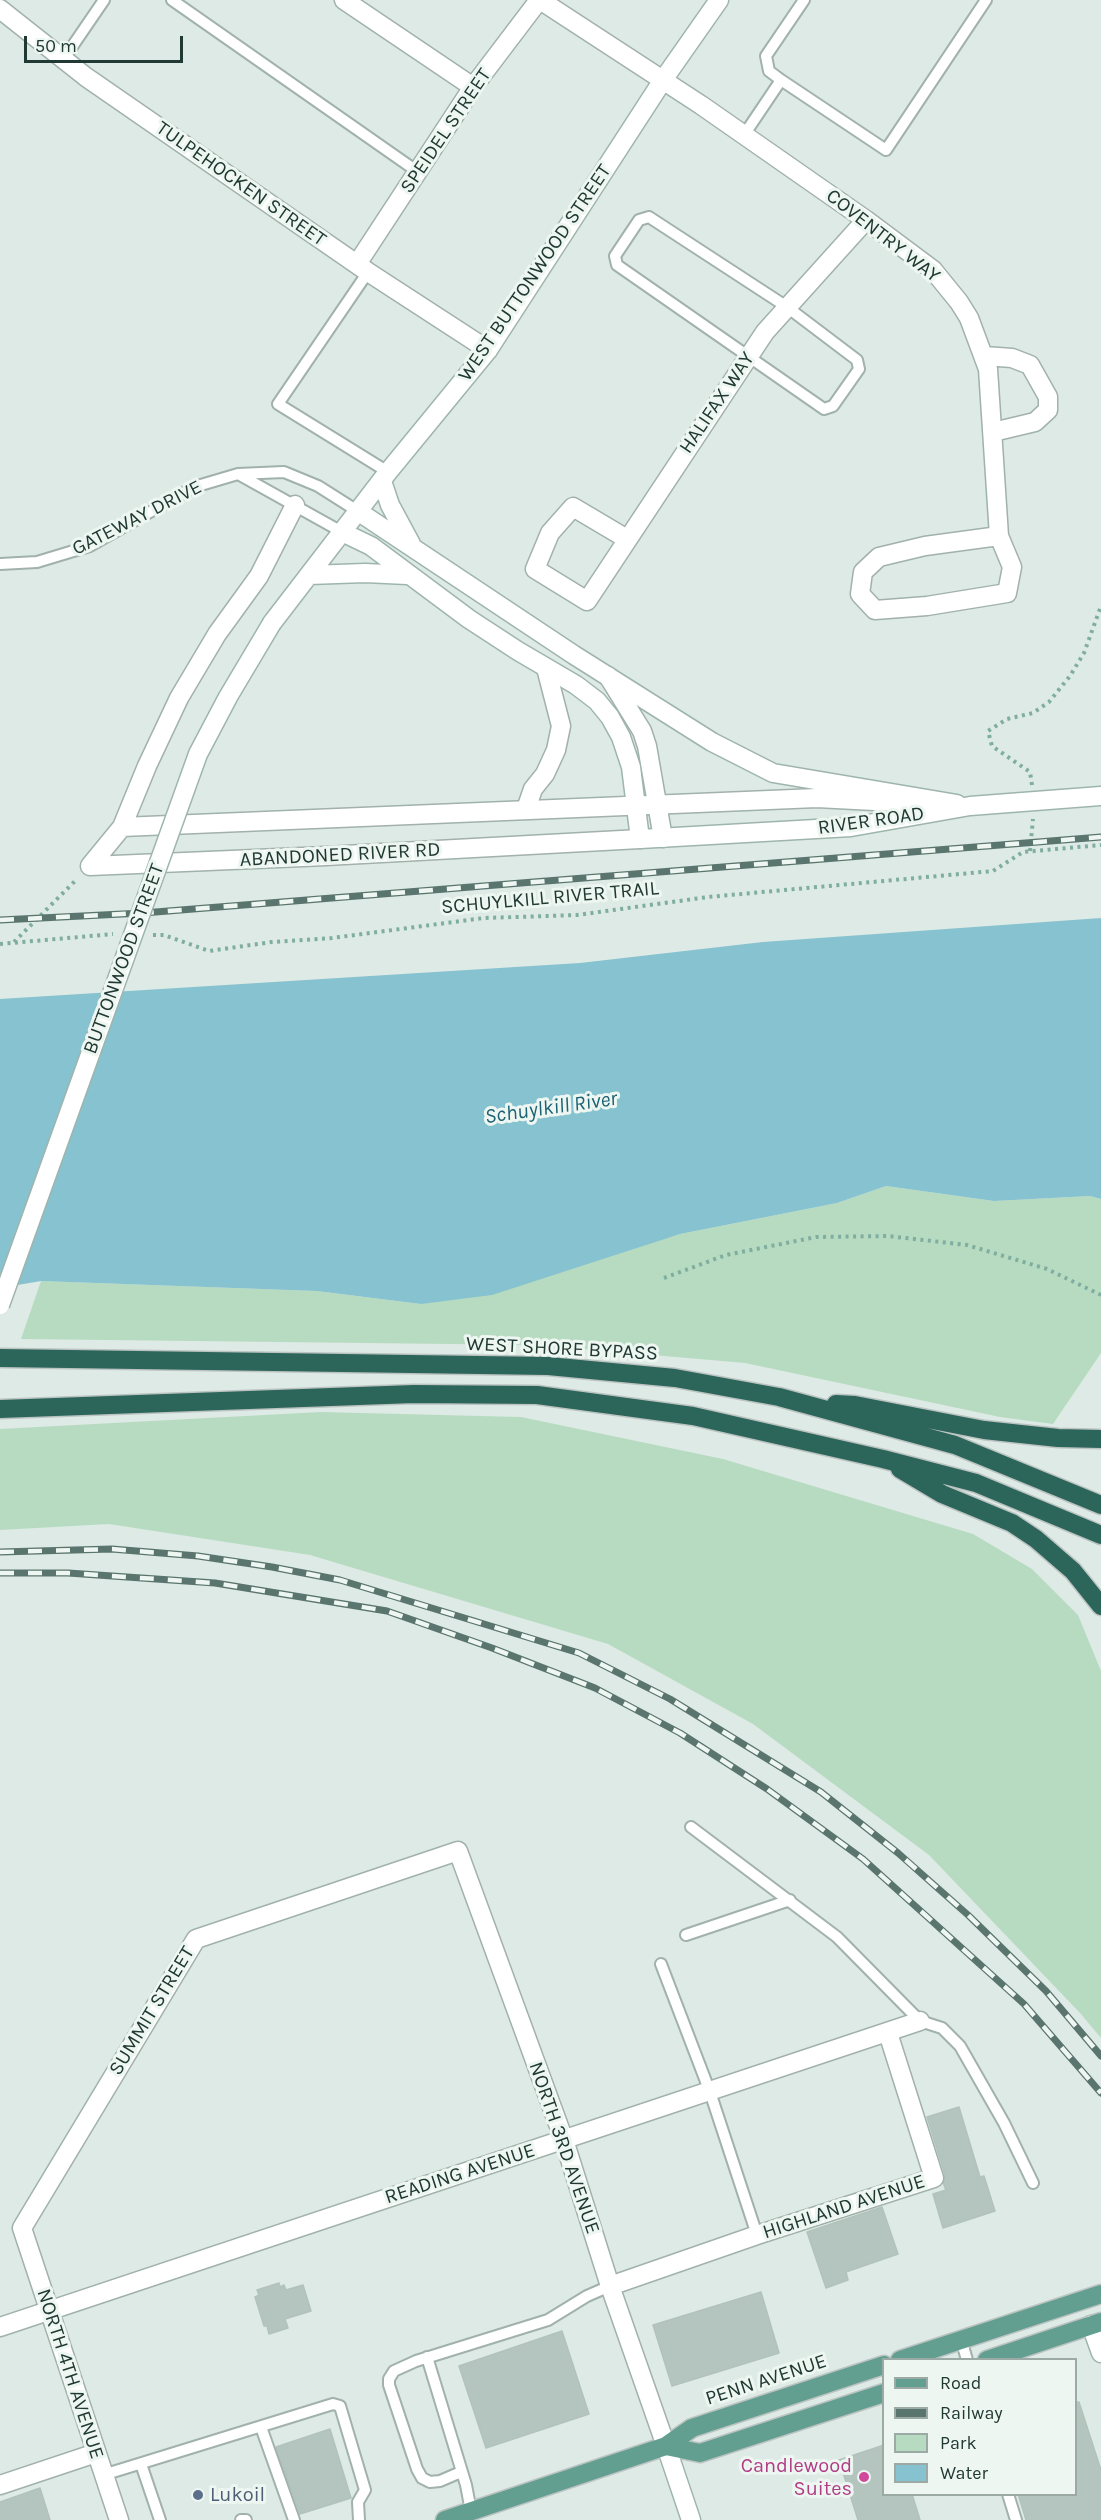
<!DOCTYPE html>
<style>
body{margin:0}
#map{position:relative;width:1101px;height:2520px;overflow:hidden;background:#deeae5;font-family:Karla,sans-serif}
canvas{display:block}
.legend{position:absolute;left:882px;top:2358px;width:195px;height:138px;box-sizing:border-box;background:#eef6f2;border:2px solid #9caaa6;margin:0;padding:8px 10px;list-style:none;font-size:18px;color:#203933}
.legend li{display:flex;align-items:center;gap:12px;height:30px}
.legend b{width:30px;border:2px solid #9caaa6}
.scale{position:absolute;left:24px;top:36px;width:159px;height:27px;box-sizing:border-box;border:3px solid #203933;border-top:0;padding-left:8px;font-size:18px;line-height:21px;white-space:nowrap;color:#203933;-webkit-text-stroke:4px #eef6f2;paint-order:stroke}
</style>
<div id="map">
<canvas width="1101" height="2520"></canvas>
<ul class="legend">
<li><b style="height:8px;background:#639f91"></b>Road</li>
<li><b style="height:8px;background:#5a756e"></b>Railway</li>
<li><b style="height:16px;background:#b7dbc1"></b>Park</li>
<li><b style="height:16px;background:#86c2cf"></b>Water</li>
</ul>
<div class="scale">50 m</div>
</div>
<script>
const c = document.querySelector('canvas').getContext('2d');
c.lineJoin = 'round';
function fillPath(path, color) { c.fillStyle = color; c.fill(path, 'evenodd'); }
const toPath = rows => new Path2D(rows.map(r => 'M' + r).join(''));
function stroke(path, color, width, dash) { c.strokeStyle = color; c.lineWidth = width; c.lineCap = dash ? 'butt' : 'round'; c.setLineDash(dash || []); c.stroke(path); }
function label(font, color, halo, rows, align = 'center') {
  c.font = font + ' Karla,sans-serif'; c.lineWidth = 6; c.setLineDash([]); c.textBaseline = 'middle'; c.strokeStyle = halo; c.fillStyle = color; for (const [text, x, y, turn = 0] of rows) {
    c.save(); c.translate(x, y); c.rotate((+turn || 0) * Math.PI / 180); c.textAlign = isNaN(turn) ? turn : align; if (halo) c.strokeText(text, 0, 0); c.fillText(text, 0, 0); c.restore();
  }
}
const green = toPath([
 [886,1186,994,1201,1090,1196,1101,1199,1101,1353,1053,1424,1000,1417,745,1363,537,1345,21,1339,41,1281,317,1291,421,1304,680,1234,837,1203],
 [321,1412,521,1417,723,1459,973,1534,1032,1569,1078,1615,1101,1671,1101,2038,1080,2013,929,1855,753,1724,608,1644,310,1555,109,1524,0,1530,0,1429]
]);
const water = toPath([
 [1101,918,1101,1199,1090,1196,994,1201,886,1186,837,1203,680,1234,492,1295,421,1304,317,1291,41,1281,0,1288,0,999,580,963,763,942]
]);
const building = toPath([
 [959,2107,980,2177,984,2176,995,2211,943,2228,933,2194,946,2190,943,2183,945,2175,927,2117,959,2107],
 [882,2207,898,2254,846,2272,848,2280,826,2288,807,2232,882,2207],
 [279,2283,280,2287,284,2285,286,2290,303,2285,311,2311,285,2319,288,2328,269,2334,267,2326,264,2326,255,2297,259,2295,257,2290,279,2283],
 [761,2292,779,2353,672,2386,653,2325,761,2292],
 [562,2331,589,2414,486,2448,459,2366,562,2331],
 [1076,2402,1079,2402,1101,2470,1101,2520,1026,2520,1018,2494,1076,2494,1076,2402],
 [330,2429,351,2498,300,2514,276,2447,330,2429],
 [884,2445,884,2494,912,2494,920,2520,858,2520,839,2460,884,2445],
 [40,2488,50,2520,0,2520,0,2502,40,2488]
]);
const path = toPath([
 [1032,785,1030,772,992,746,988,731,1007,719,1033,713,1049,702,1070,676,1084,653,1101,606],
 [1030,851,1033,819],
 [153,935,164,935,209,951,272,942,332,938,484,918,577,915,708,897,993,871,1023,852,1101,845],
 [14,942,77,879],
 [0,944,113,934],
 [664,1278,726,1255,816,1237,888,1236,967,1245,1047,1269,1101,1295]
]);
const lane = toPath([
 [172,0,418,172],
 [63,60,104,0],
 [781,80,769,71,766,56,804,0],
 [744,135,781,80,886,150,986,0],
 [649,217,787,307,857,360,859,369,833,406,824,409,617,265,615,256,639,220,649,217],
 [368,272,278,404,388,472],
 [238,474,342,532],
 [0,564,37,562,90,546,194,487,238,474,284,472,318,486,359,512],
 [691,1827,837,1937,920,2021,942,2028,960,2046,1004,2123,1033,2183],
 [686,1935,790,1900],
 [661,1964,710,2092,757,2235],
 [961,2339,967,2360],
 [427,2357,466,2485,471,2511],
 [261,2427,294,2520],
 [141,2464,160,2520],
 [461,2472,440,2481,430,2482,422,2478,417,2469,389,2385,389,2379,394,2371,416,2361,548,2320,587,2296,610,2286],
 [103,2475,333,2404,340,2406,365,2490,358,2502,359,2520],
 [1008,2494,1016,2520],
 [241,2520,246,2520]
]);
const street = toPath([
 [344,0,473,87],
 [540,0,701,105,866,220,933,270,959,302,969,318,988,369,999,536,1012,567,1007,593,927,606,875,610,860,594,863,572,879,557,925,546,999,536],
 [0,9,86,77,368,272,488,350],
 [357,264,473,87,539,0],
 [984,356,1012,358,1030,365,1048,397,1048,410,1035,422,993,432],
 [627,539,573,507,550,533,535,569,587,601,765,332,866,220],
 [608,676,642,731,647,746,663,838],
 [526,809,533,789,545,774,556,750,561,726,546,668],
 [122,827,817,798,912,803],
 [90,866,326,856,640,839],
 [90,866,122,827,147,766,179,698,217,634,259,576,295,505],
 [610,2286,757,2235,934,2178,888,2033],
 [0,2327,920,2021],
 [0,2485,96,2453],
 [119,2520,22,2228,196,1939,458,1851,564,2140,610,2286,666,2446]
]);
const secondary = toPath([
 [382,481,390,505,411,544],
 [359,512,574,655,712,742,773,773,957,804],
 [342,532,371,546,469,619,518,651,576,685,597,701,610,717,621,737,631,767,640,839,851,827,970,806,1101,796],
 [309,575,365,573,407,575],
 [272,623,388,472,488,350,663,80,719,0],
 [1091,2325,1101,2353],
 [666,2446,691,2520]
]);
const primary = toPath([
 [900,2360,1101,2294],
 [987,2360,1101,2322],
 [666,2446,700,2453,884,2393],
 [445,2520,666,2446,692,2428,884,2365]
]);
const highway = toPath([
 [0,1358,548,1366,675,1378,779,1397,955,1445,1101,1505],
 [836,1404,855,1405,984,1430,1058,1438,1101,1439],
 [0,1409,414,1394,537,1395,693,1416,883,1459,976,1483,1101,1535],
 [900,1469,942,1494,1012,1523,1036,1539,1073,1571,1101,1606]
]);
const rail = toPath([
 [0,920,143,913,1101,837],
 [0,1552,112,1549,198,1556,272,1567,340,1580,579,1653,670,1699,821,1792,898,1853,968,1915,1046,1991,1101,2056],
 [0,1573,68,1573,215,1583,387,1611,492,1648,595,1688,680,1733,767,1789,863,1859,1024,2004,1101,2093]
]);
const secondaryBridge = toPath([
 [0,1305,198,754,228,697,272,623]
]);
const markers = [
 [864,2477,6,"#d1479c"],
 [198,2495,6,"#5c6f8a"]
];
const streetNames = [
 ["SPEIDEL STREET",446,131,-56],
 ["TULPEHOCKEN STREET",241,184,35],
 ["COVENTRY WAY",883,236,38],
 ["WEST BUTTONWOOD STREET",535,273,-56],
 ["HALIFAX WAY",717,403,-56],
 ["GATEWAY DRIVE",137,518,-27],
 ["RIVER ROAD",871,821,-8],
 ["ABANDONED RIVER RD",340,855,-3],
 ["SCHUYLKILL RIVER TRAIL",550,898,-5],
 ["BUTTONWOOD STREET",124,959,-70],
 ["WEST SHORE BYPASS",562,1349,3],
 ["SUMMIT STREET",152,2011,-59],
 ["NORTH 3RD AVENUE",564,2148,71],
 ["READING AVENUE",460,2174,-18],
 ["HIGHLAND AVENUE",844,2207,-18],
 ["NORTH 4TH AVENUE",70,2374,72],
 ["PENN AVENUE",766,2380,-18]
];
const hotelNames = [
 ["Candlewood",852,2466],
 ["Suites",852,2489]
];
const serviceNames = [
 ["Lukoil",210,2495]
];
const waterNames = [
 ["Schuylkill River",551,1108,-8]
];
fillPath(green, '#b7dbc1');
fillPath(water, '#86c2cf');
fillPath(building, '#b4c4be');
stroke(building, '#b1c3bc', 1.5);
stroke(lane, '#a1b1ac', 14);
stroke(street, '#a1b1ac', 21);
stroke(secondary, '#9eb5ad', 21);
stroke(primary, '#bcc4c2', 21);
stroke(highway, '#bcc4c2', 21);
stroke(path, '#7fada0', 4, [3, 4.5]);
stroke(lane, '#fff', 10);
stroke(street, '#fff', 18);
stroke(secondary, '#fff', 18);
stroke(primary, '#639f91', 18);
stroke(highway, '#2c655a', 18);
stroke(rail, '#5a756e', 7);
stroke(rail, '#eef6f2', 4.5, [14]);
stroke(secondaryBridge, '#9eb5ad', 21, []);
stroke(secondaryBridge, '#fff', 18);
for (const [x, y, r, color] of markers) { const dot = new Path2D(); dot.arc(x, y, r, 0, 2 * Math.PI); c.fillStyle = color; c.fill(dot); stroke(dot, '#eef6f2', 2); }
label('20px', '#203933', '#eef6f2', streetNames);
label('20px', '#b23c85', '#eef6f2', hotelNames, 'right');
label('20px', '#4e5e75', '#eef6f2', serviceNames, 'left');
label('italic 21px', '#1b6273', '#eef6f2', waterNames);
</script>
